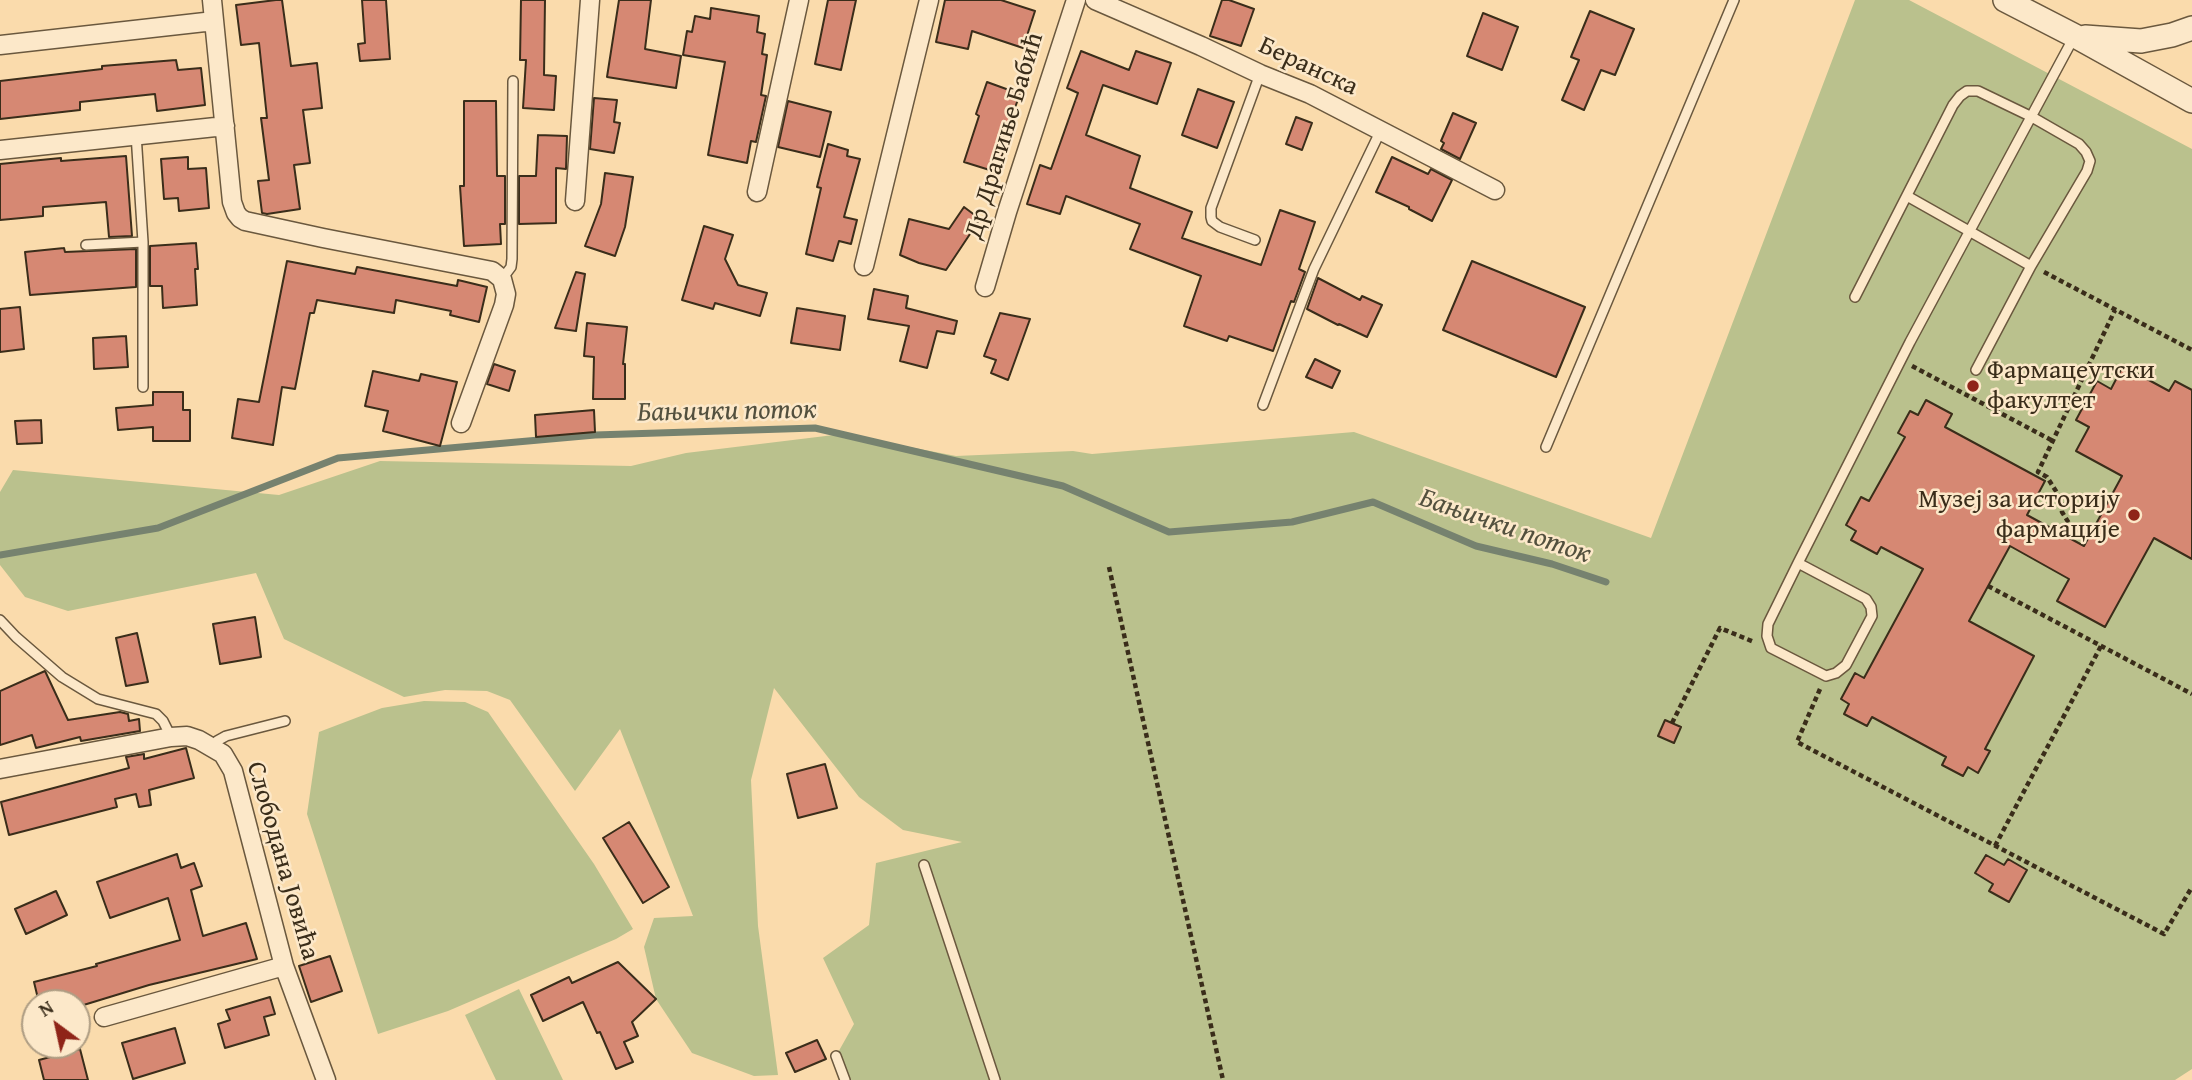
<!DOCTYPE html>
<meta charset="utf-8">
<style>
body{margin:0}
#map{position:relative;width:2192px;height:1080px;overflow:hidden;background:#fadbac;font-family:"Gentium Book Plus",serif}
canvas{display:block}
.north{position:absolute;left:21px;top:989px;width:70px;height:70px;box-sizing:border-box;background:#fce8c9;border:2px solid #ae9d83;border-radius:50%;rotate:327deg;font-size:19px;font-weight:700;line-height:28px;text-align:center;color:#3a2d1a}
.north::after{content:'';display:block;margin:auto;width:24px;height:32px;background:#8f2418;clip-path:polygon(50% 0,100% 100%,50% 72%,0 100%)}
</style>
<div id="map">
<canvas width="2192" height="1080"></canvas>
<div class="north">N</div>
</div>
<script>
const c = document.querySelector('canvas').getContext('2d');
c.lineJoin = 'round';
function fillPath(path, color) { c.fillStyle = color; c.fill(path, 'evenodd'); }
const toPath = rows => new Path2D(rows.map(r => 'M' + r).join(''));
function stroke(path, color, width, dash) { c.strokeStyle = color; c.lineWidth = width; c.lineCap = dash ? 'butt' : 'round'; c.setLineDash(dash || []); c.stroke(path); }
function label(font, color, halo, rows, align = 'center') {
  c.font = font + ' "Gentium Book Plus",serif'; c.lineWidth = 5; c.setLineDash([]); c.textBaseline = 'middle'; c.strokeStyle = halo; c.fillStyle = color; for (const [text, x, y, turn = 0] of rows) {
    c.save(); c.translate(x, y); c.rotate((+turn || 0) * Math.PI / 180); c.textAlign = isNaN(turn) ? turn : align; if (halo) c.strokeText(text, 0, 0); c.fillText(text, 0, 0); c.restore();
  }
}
const green = toPath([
 [1855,0,1909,0,2192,149,2192,1069,2175,1080,845,1080,836,1056,854,1024,823,958,869,925,876,863,962,842,903,830,859,797,774,688,751,780,758,926,778,1075,754,1076,692,1053,656,999,644,947,654,918,693,916,620,729,575,791,510,700,487,691,445,690,404,697,284,639,256,573,68,611,25,597,0,565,0,492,13,470,279,495,380,461,631,466,686,453,842,434,956,456,1073,451,1092,454,1354,432,1651,538],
 [424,701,465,702,488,712,594,864,633,929,616,939,448,1011,378,1034,307,814,319,732,382,708],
 [519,989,563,1080,496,1080,465,1015]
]);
const stream = toPath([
 [0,555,158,528,338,458,595,435,815,428,1063,486,1169,532,1292,522,1373,502,1476,546,1552,564,1606,582]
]);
const building = toPath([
 [276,0,282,0,291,66,317,63,322,108,303,110,310,163,294,165,300,209,267,214,262,213,258,181,269,180,261,118,267,118,259,43,241,45,236,5,276,0],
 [362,0,386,0,390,59,360,61,358,44,365,43,362,0],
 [521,0,545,0,544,75,556,76,554,110,523,108,526,60,520,60,521,0],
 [619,0,651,0,645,49,681,56,676,88,607,77,619,0],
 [828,0,856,0,841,70,815,64,828,0],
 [945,0,1001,0,1035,11,1023,48,972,31,968,49,936,42,945,0],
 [1222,0,1229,0,1254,9,1241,46,1210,36,1222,0],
 [711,8,759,16,757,32,765,34,762,54,767,55,761,95,766,96,756,142,751,141,747,163,708,155,725,62,683,55,687,31,692,32,695,16,710,19,711,8],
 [1590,11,1634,29,1615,75,1601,70,1584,110,1562,100,1579,60,1571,57,1590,11],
 [1483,13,1518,27,1502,70,1467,56,1483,13],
 [1081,51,1129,70,1136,51,1171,63,1157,104,1103,85,1086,135,1140,156,1130,188,1192,212,1182,238,1261,265,1280,210,1315,222,1299,269,1305,272,1294,302,1291,301,1273,351,1229,336,1227,341,1184,326,1201,276,1130,249,1140,224,1066,196,1060,214,1027,204,1040,165,1051,169,1078,93,1067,88,1081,51],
 [176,60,178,70,201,68,205,105,157,111,155,94,80,102,80,110,0,119,0,81,102,69,102,66,176,60],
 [987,82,1020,94,1002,143,1006,144,996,172,964,162,979,116,976,114,987,82],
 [1198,89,1234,102,1217,148,1182,135,1198,89],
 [594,98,617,100,614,122,620,123,614,153,590,149,594,98],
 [464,101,496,101,497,176,505,176,505,224,500,224,501,244,464,246,460,186,464,186,464,101],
 [788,101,831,112,820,157,778,147,788,101],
 [1453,113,1476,123,1460,159,1441,149,1444,143,1441,141,1453,113],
 [1296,117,1312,123,1302,150,1286,144,1296,117],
 [538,135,567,136,566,169,556,168,556,223,519,224,519,176,536,176,538,135],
 [828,144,848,150,847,156,860,159,844,217,857,220,851,244,839,241,833,261,806,254,821,188,817,187,828,144],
 [126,156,132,236,109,237,106,202,43,207,43,216,0,220,0,164,61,158,61,161,126,156],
 [188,157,188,169,206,168,209,208,179,211,178,198,164,199,161,159,188,157],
 [1392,157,1428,174,1431,169,1452,180,1432,221,1409,209,1409,207,1376,192,1392,157],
 [605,173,633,177,625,227,615,256,585,246,601,204,605,173],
 [964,207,980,219,946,270,919,263,900,255,909,219,949,229,964,207],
 [704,226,733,235,725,259,738,285,767,293,760,316,715,303,713,309,682,300,704,226],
 [196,243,198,269,195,269,197,305,163,308,162,286,150,286,150,246,196,243],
 [64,248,65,252,136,249,136,287,30,295,25,252,64,248],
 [287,261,355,274,357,267,457,286,458,280,487,287,479,322,450,315,451,311,396,300,394,313,317,300,314,313,310,313,295,389,282,387,273,445,232,438,238,399,259,402,287,261],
 [1472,261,1585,307,1556,377,1443,330,1472,261],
 [576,272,585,274,576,331,555,328,576,272],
 [1318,278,1360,300,1362,296,1382,305,1367,337,1339,324,1338,325,1307,309,1318,278],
 [874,289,908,296,906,308,957,321,954,334,937,331,927,368,900,361,909,326,868,319,874,289],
 [20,307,24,349,0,352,0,309,20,307],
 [797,308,845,316,840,350,791,343,797,308],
 [1000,313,1030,319,1008,380,991,373,996,360,984,356,1000,313],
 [587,323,627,327,623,364,625,364,625,399,593,399,594,357,584,356,587,323],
 [126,336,128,367,94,369,93,338,126,336],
 [1315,359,1340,371,1332,388,1306,377,1315,359],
 [494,364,515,371,509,391,487,384,494,364],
 [2123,366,2169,391,2175,381,2192,390,2192,559,2154,538,2105,627,2057,601,2069,579,2010,546,1969,621,2034,656,1985,749,1990,751,1978,773,1968,767,1963,776,1942,765,1946,757,1872,717,1867,726,1844,714,1849,704,1841,699,1855,673,1864,678,1923,569,1881,547,1877,554,1851,540,1856,531,1846,525,1861,497,1869,501,1905,437,1898,433,1910,411,1918,415,1926,400,1952,414,1945,427,2045,481,2027,515,2084,546,2122,476,2076,451,2089,427,2076,420,2097,381,2111,389,2123,366],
 [373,371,419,381,421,374,457,382,440,446,383,431,388,411,365,406,373,371],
 [153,392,183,392,183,410,190,410,190,441,153,441,153,427,118,430,116,408,153,405,153,392],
 [594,410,595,432,536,437,535,415,594,410],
 [41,420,42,443,17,444,15,421,41,420],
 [255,617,261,657,220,664,213,624,255,617],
 [137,633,148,682,126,686,116,638,137,633],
 [45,671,68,720,120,712,128,714,129,721,139,719,140,731,81,741,80,737,36,748,32,735,0,745,0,691,45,671],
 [1665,720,1681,727,1674,743,1658,736,1665,720],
 [186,748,194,778,149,790,151,805,139,807,136,794,115,799,117,807,9,835,1,802,129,768,126,757,144,754,144,759,186,748],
 [825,764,837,808,798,818,787,774,825,764],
 [629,822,669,887,643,903,603,838,629,822],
 [177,854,181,868,194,863,202,886,191,890,203,936,246,923,257,959,149,985,77,1007,77,1003,39,1003,34,982,97,966,96,964,180,940,168,898,110,918,97,882,177,854],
 [1986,855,2004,865,2008,859,2027,870,2009,902,1989,891,1993,884,1975,873,1986,855],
 [56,891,67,915,26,934,15,909,56,891],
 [330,956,342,991,311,1002,299,966,330,956],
 [618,962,656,999,632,1022,638,1036,624,1042,633,1062,616,1069,600,1032,597,1033,583,1002,543,1021,531,995,569,977,572,983,618,962],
 [270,997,275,1014,264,1017,269,1035,225,1048,218,1024,230,1020,226,1010,270,997],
 [175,1028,185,1063,133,1079,122,1043,175,1028],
 [817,1040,826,1059,795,1072,786,1053,817,1040],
 [80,1049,88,1080,44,1080,39,1060,80,1049]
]);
const path = toPath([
 [2044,272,2192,350],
 [1912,366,2053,441],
 [2089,537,2070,525,2062,512,2061,499,2047,477,2038,472,2115,310],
 [1109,567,1223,1080],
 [1988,586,2192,694],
 [1820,689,1797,742,2164,934,2192,887],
 [1672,723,1720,628,1754,642],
 [1995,846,2101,646]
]);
const service = toPath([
 [136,134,143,242,143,387],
 [1907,196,2031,266],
 [1255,240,1220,227,1212,221,1211,217,1211,208,1260,74],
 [86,245,143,242],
 [502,279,511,267,512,259,513,81],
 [1855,297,1953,105,1960,96,1967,91,1978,91,2032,117,2079,144,2086,152,2090,161,2087,171,2031,266,1976,370],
 [1263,405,1314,269,1380,132],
 [1546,447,1734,0],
 [1798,563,1866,599,1871,607,1872,616,1846,665,1836,673,1826,676,1771,648,1767,636,1768,624,1798,563,1910,342,2074,37],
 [0,620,16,637,62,677,98,699,156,714,163,721,171,737],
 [213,747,217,741,226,736,285,721],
 [924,865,995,1080],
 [836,1056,845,1080]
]);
const minor = toPath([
 [212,0,232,202,236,213,240,218,245,221,323,238,492,271,502,279,506,294,504,305,461,423],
 [1095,0,1201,46,1260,74,1310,94,1495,190],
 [0,45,214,21],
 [0,150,225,126],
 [757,192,799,0],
 [575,201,590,0],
 [864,266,929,0],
 [985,287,1007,212,1076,0],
 [0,769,171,737,187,736,199,740,223,754,233,771,284,966,326,1080],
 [104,1017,284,966]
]);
const tertiary = toPath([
 [2005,0,2075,36,2192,101],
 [2085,37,2141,41,2172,35,2192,28]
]);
const markers = [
 [1973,386,7,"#8f2418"],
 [2134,515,7,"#8f2418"]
];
const streetNames = [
 ["Беранска",1308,67,25],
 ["Др Драгиње Бабић",1005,136,-73],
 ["Слободана Јовића",282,861,74]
];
const poiNames = [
 ["Фармацеутски",1987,371],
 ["факултет",1987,401],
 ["Музеј за историју",2120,500,"right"],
 ["фармације",2120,530,"right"]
];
const waterNames = [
 ["Бањички поток",727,412,-1],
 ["Бањички поток",1505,527,19]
];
fillPath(green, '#bac18d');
stroke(stream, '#76826f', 7);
fillPath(building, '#d68873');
stroke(building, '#3a2d1a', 2);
stroke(service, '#6a583e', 12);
stroke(minor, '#6a583e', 21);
stroke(tertiary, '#6a583e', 26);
stroke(path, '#3a2d1a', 4.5, [5, 3.5]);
stroke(service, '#fce8c9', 9);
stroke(minor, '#fce8c9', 18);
stroke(tertiary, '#fce8c9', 23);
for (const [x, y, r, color] of markers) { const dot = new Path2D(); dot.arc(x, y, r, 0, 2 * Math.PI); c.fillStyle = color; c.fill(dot); stroke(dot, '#fce8c9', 2.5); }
label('26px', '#3a2d1a', '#fce8c9', streetNames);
label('26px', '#3a2d1a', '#fce8c9', poiNames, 'left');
label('italic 28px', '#53503e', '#fce8c9', waterNames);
</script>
